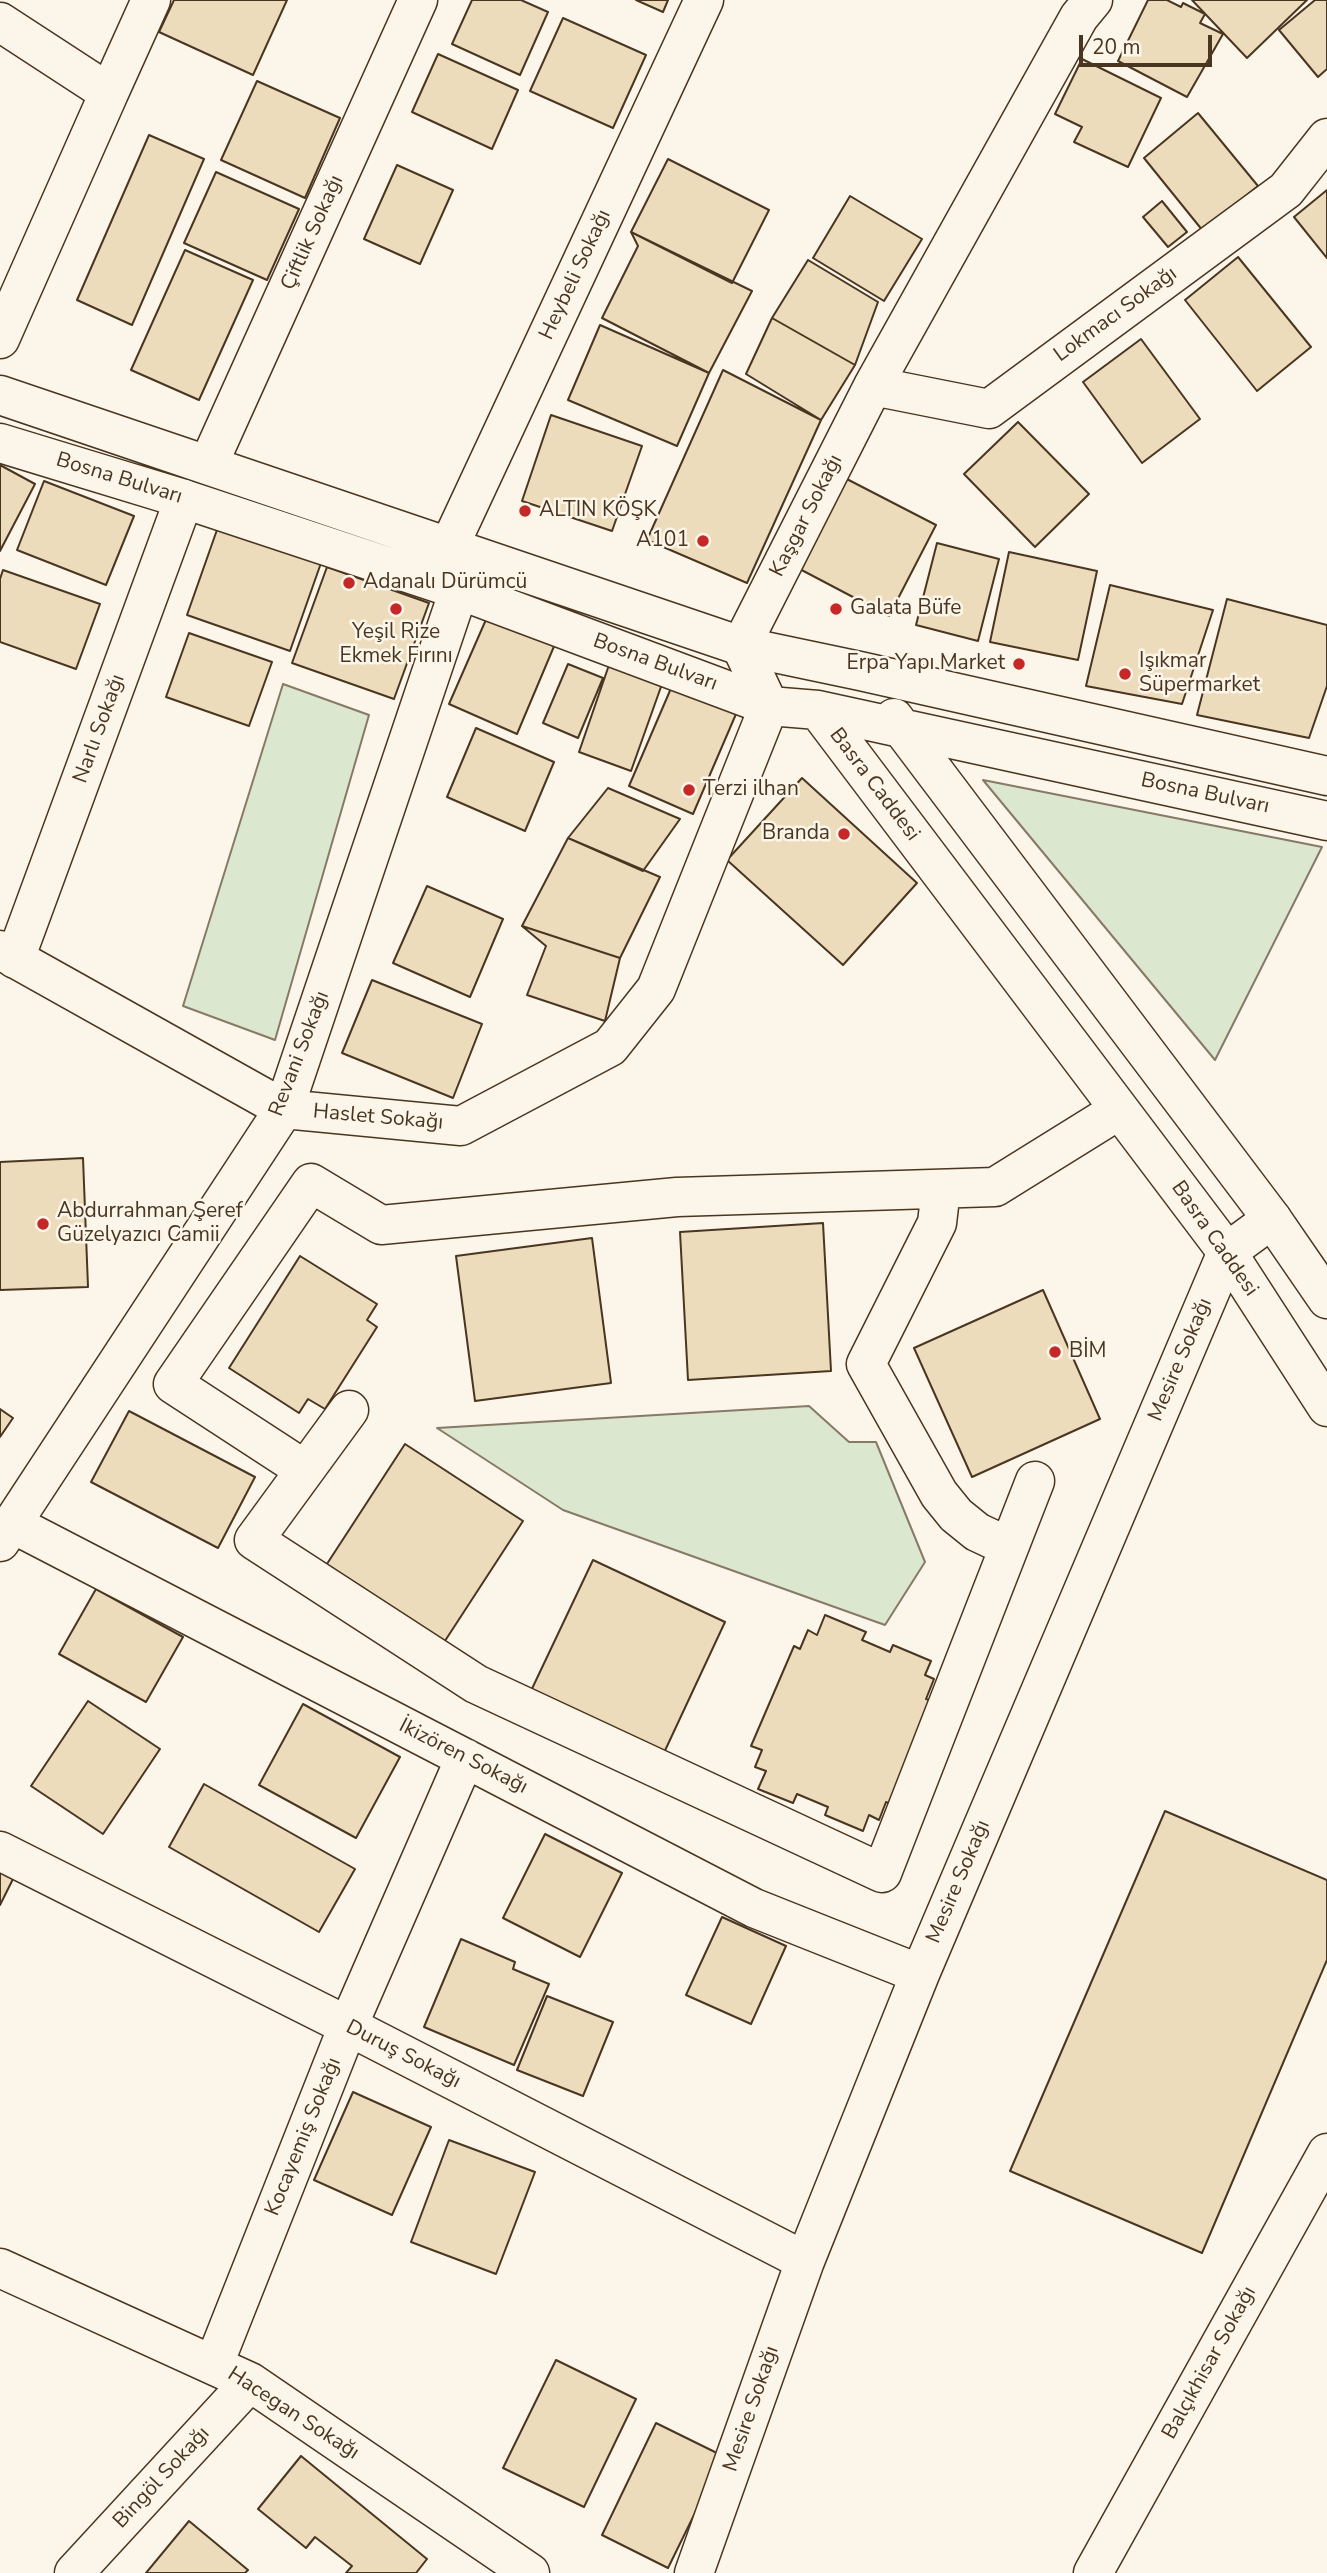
<!DOCTYPE html>
<meta charset="utf-8">
<style>
body{margin:0}
#map{position:relative;width:1327px;height:2573px;overflow:hidden;background:#fbf6e9;font-family:"Nunito Sans",sans-serif}
canvas{display:block}
.scale{position:absolute;left:1079px;top:35px;width:133px;height:32px;box-sizing:border-box;border:4px solid #4a3520;border-top:0;padding-left:9px;font-size:21px;line-height:24px;white-space:nowrap;color:#4a3520;-webkit-text-stroke:5px #fbf6e9;paint-order:stroke}
</style>
<div id="map">
<canvas width="1327" height="2573"></canvas>
<div class="scale">20 m</div>
</div>
<script>
const c = document.querySelector('canvas').getContext('2d');
c.lineJoin = 'round';
function fillPath(path, color) { c.fillStyle = color; c.fill(path, 'evenodd'); }
const toPath = rows => new Path2D(rows.map(r => 'M' + r).join(''));
function stroke(path, color, width, dash) { c.strokeStyle = color; c.lineWidth = width; c.lineCap = dash ? 'butt' : 'round'; c.setLineDash(dash || []); c.stroke(path); }
function label(font, color, halo, rows, align = 'center') {
  c.font = font + ' "Nunito Sans",sans-serif'; c.lineWidth = 5; c.setLineDash([]); c.textBaseline = 'middle'; c.strokeStyle = halo; c.fillStyle = color; for (const [text, x, y, turn = 0] of rows) {
    c.save(); c.translate(x, y); c.rotate((+turn || 0) * Math.PI / 180); c.textAlign = isNaN(turn) ? turn : align; if (halo) c.strokeText(text, 0, 0); c.fillText(text, 0, 0); c.restore();
  }
}
const green = toPath([
 [283,684,369,715,275,1040,183,1006,283,684],
 [983,780,1322,847,1215,1060,983,780],
 [809,1406,849,1442,876,1442,925,1562,885,1625,563,1510,437,1428,809,1406]
]);
const building = toPath([
 [174,0,287,0,253,75,159,32,174,0],
 [472,0,521,0,548,12,520,75,452,44,472,0],
 [636,0,668,0,663,12,636,0],
 [1148,0,1167,0,1181,7,1183,3,1205,14,1200,23,1223,34,1187,97,1118,61,1148,0],
 [1192,0,1307,0,1247,58,1192,0],
 [1315,0,1327,0,1327,69,1318,77,1279,30,1315,0],
 [563,18,646,55,613,128,530,91,563,18],
 [438,54,518,90,492,149,412,112,438,54],
 [1082,59,1161,98,1128,167,1074,142,1082,127,1055,114,1082,59],
 [257,81,340,118,305,198,221,160,257,81],
 [1198,113,1258,186,1203,231,1144,158,1198,113],
 [149,135,204,159,132,325,77,300,149,135],
 [668,159,769,210,732,283,631,232,668,159],
 [397,165,453,190,420,264,364,239,397,165],
 [216,172,299,209,267,280,184,243,216,172],
 [1327,190,1327,258,1294,217,1327,190],
 [850,196,922,239,884,301,813,258,850,196],
 [1162,201,1187,232,1168,247,1143,217,1162,201],
 [631,232,752,291,709,373,602,318,638,246,631,232],
 [185,250,253,280,199,400,131,370,185,250],
 [1238,257,1311,347,1257,391,1185,300,1238,257],
 [808,260,878,302,855,365,772,318,808,260],
 [772,318,855,365,821,420,746,374,772,318],
 [600,325,709,373,677,446,568,400,600,325],
 [1141,339,1200,419,1142,463,1083,382,1141,339],
 [723,370,821,420,747,583,647,540,723,370],
 [551,415,642,446,612,531,522,501,551,415],
 [1018,422,1089,494,1035,547,964,474,1018,422],
 [0,465,35,484,0,551,0,465],
 [841,476,936,525,889,616,794,566,841,476],
 [44,481,134,516,106,585,17,550,44,481],
 [218,527,321,563,290,651,187,615,218,527],
 [937,543,999,559,978,641,916,625,937,543],
 [1009,552,1097,571,1078,660,990,642,1009,552],
 [327,567,429,603,394,699,292,663,327,567],
 [3,570,100,604,76,669,0,642,0,579,3,570],
 [1110,585,1213,610,1182,704,1086,686,1110,585],
 [1227,599,1327,625,1327,686,1309,738,1197,715,1227,599],
 [488,615,555,644,517,734,449,704,488,615],
 [189,633,272,662,249,726,166,697,189,633],
 [568,664,603,678,578,738,543,723,568,664],
 [609,665,662,684,631,771,579,752,609,665],
 [672,686,736,714,693,814,629,786,672,686],
 [476,728,554,762,525,831,447,797,476,728],
 [802,778,917,883,843,965,727,860,802,778],
 [608,788,680,819,643,871,568,838,608,788],
 [568,838,660,877,620,958,522,926,568,838],
 [427,886,503,919,470,997,393,963,427,886],
 [522,926,620,958,605,1021,527,995,546,946,522,926],
 [372,980,482,1024,453,1098,342,1053,372,980],
 [83,1158,88,1287,0,1290,0,1162,83,1158],
 [823,1223,831,1371,688,1380,680,1232,823,1223],
 [592,1238,611,1383,475,1401,456,1256,592,1238],
 [300,1256,377,1304,367,1320,377,1327,325,1409,308,1399,299,1413,229,1368,300,1256],
 [1043,1290,1100,1419,972,1477,914,1348,1043,1290],
 [0,1409,13,1418,0,1437,0,1409],
 [129,1411,255,1477,218,1548,91,1482,129,1411],
 [405,1444,523,1521,441,1647,323,1570,405,1444],
 [593,1560,725,1622,662,1757,529,1695,593,1560],
 [96,1589,183,1637,146,1702,59,1654,96,1589],
 [825,1615,866,1632,862,1640,890,1652,893,1645,931,1661,925,1675,934,1679,926,1699,937,1703,893,1805,886,1802,879,1820,869,1815,863,1831,825,1815,828,1807,797,1794,793,1803,758,1789,766,1771,755,1767,762,1750,751,1746,794,1646,800,1649,808,1630,817,1635,825,1615],
 [88,1701,160,1749,103,1834,31,1786,88,1701],
 [303,1704,400,1757,356,1838,259,1785,303,1704],
 [204,1784,355,1869,319,1932,169,1847,204,1784],
 [1165,1811,1327,1880,1327,1960,1202,2253,1010,2171,1165,1811],
 [545,1834,622,1873,580,1957,503,1918,545,1834],
 [0,1872,13,1879,0,1905,0,1872],
 [722,1917,786,1946,751,2024,686,1995,722,1917],
 [461,1939,515,1962,513,1969,549,1984,514,2065,424,2027,461,1939],
 [547,1996,613,2022,583,2096,517,2070,547,1996],
 [353,2092,431,2127,392,2215,314,2180,353,2092],
 [449,2140,535,2172,496,2274,411,2242,449,2140],
 [556,2360,636,2399,584,2507,503,2468,556,2360],
 [656,2423,723,2456,668,2568,602,2535,656,2423],
 [301,2456,427,2559,416,2573,346,2573,352,2566,315,2537,306,2548,258,2509,301,2456],
 [189,2521,248,2570,245,2573,146,2573,189,2521]
]);
const minor = toPath([
 [0,22,109,93,0,339],
 [109,93,151,0],
 [873,386,989,409,1286,190,1327,138],
 [208,465,418,0],
 [448,549,704,0],
 [0,950,284,1109,461,1126,610,1047,656,989,769,706,741,646,873,386,1079,17,1093,0],
 [15,959,184,499],
 [941,1189,937,1223,866,1364,939,1494,956,1515,977,1532,1009,1547],
 [349,1410,254,1540,476,1684,882,1873,1035,1481],
 [305,1470,173,1384,311,1183,381,1225,677,1197,995,1187,1119,1110],
 [13,1524,754,1908,920,1974],
 [0,1542,284,1109,459,590],
 [0,1851,348,2026,805,2261],
 [0,2268,250,2382,530,2573],
 [214,2364,348,2026,465,1758],
 [74,2573,250,2382],
 [694,2573,805,2261,920,1974,1227,1252,1272,1219],
 [1093,2573,1327,2153]
]);
const major = toPath([
 [0,395,741,646,860,671,1327,776],
 [0,443,184,499,459,590,769,706,818,710,1327,821],
 [818,710,1227,1252,1327,1407],
 [894,718,1272,1219,1327,1299]
]);
const markers = [
 [525,511,7,"#c62828"],
 [703,541,7,"#c62828"],
 [349,583,7,"#c62828"],
 [396,609,7,"#c62828"],
 [836,609,7,"#c62828"],
 [1019,664,7,"#c62828"],
 [1125,674,7,"#c62828"],
 [689,790,7,"#c62828"],
 [844,834,7,"#c62828"],
 [43,1224,7,"#c62828"],
 [1055,1352,7,"#c62828"]
];
const streetNames = [
 ["Çiftlik Sokağı",313,233,-66],
 ["Heybeli Sokağı",576,275,-65],
 ["Lokmacı Sokağı",1116,315,-36],
 ["Bosna Bulvarı",119,479,17],
 ["Kaşgar Sokağı",807,516,-63],
 ["Bosna Bulvarı",655,663,20],
 ["Narlı Sokağı",100,729,-70],
 ["Basra Caddesi",874,785,53],
 ["Bosna Bulvarı",1205,794,12],
 ["Revani Sokağı",300,1054,-69],
 ["Haslet Sokağı",378,1118,5],
 ["Basra Caddesi",1214,1239,55],
 ["Mesire Sokağı",1181,1360,-67],
 ["İkizören Sokağı",463,1757,27],
 ["Mesire Sokağı",959,1882,-67],
 ["Duruş Sokağı",403,2055,27],
 ["Kocayemiş Sokağı",304,2137,-68],
 ["Balçıkhisar Sokağı",1210,2363,-61],
 ["Mesire Sokağı",752,2409,-71],
 ["Hacegan Sokağı",293,2414,33],
 ["Bingöl Sokağı",162,2478,-47]
];
const poiNames = [
 ["ALTIN KÖŞK",539,511],
 ["A101",689,541,"right"],
 ["Adanalı Dürümcü",363,583],
 ["Galata Büfe",850,609],
 ["Yeşil Rize",396,633,"center"],
 ["Ekmek Fırını",396,657,"center"],
 ["Işıkmar",1139,662],
 ["Süpermarket",1139,686],
 ["Erpa Yapı Market",1005,664,"right"],
 ["Terzi ilhan",703,790],
 ["Branda",830,834,"right"],
 ["Abdurrahman Şeref",57,1212],
 ["Güzelyazıcı Camii",57,1236],
 ["BİM",1069,1352]
];
fillPath(green, '#dce7d0');
stroke(green, '#887966', 2);
fillPath(building, '#ecdcbc');
stroke(building, '#4a3520', 2);
stroke(minor, '#4a3520', 41);
stroke(major, '#4a3520', 41);
stroke(minor, '#fbf6e9', 38);
stroke(major, '#fbf6e9', 38);
for (const [x, y, r, color] of markers) { const dot = new Path2D(); dot.arc(x, y, r, 0, 2 * Math.PI); c.fillStyle = color; c.fill(dot); stroke(dot, '#fbf6e9', 2.5); }
label('21px', '#4a3520', '#fbf6e9', streetNames);
label('21px', '#4a3520', '#fbf6e9', poiNames, 'left');
</script>
